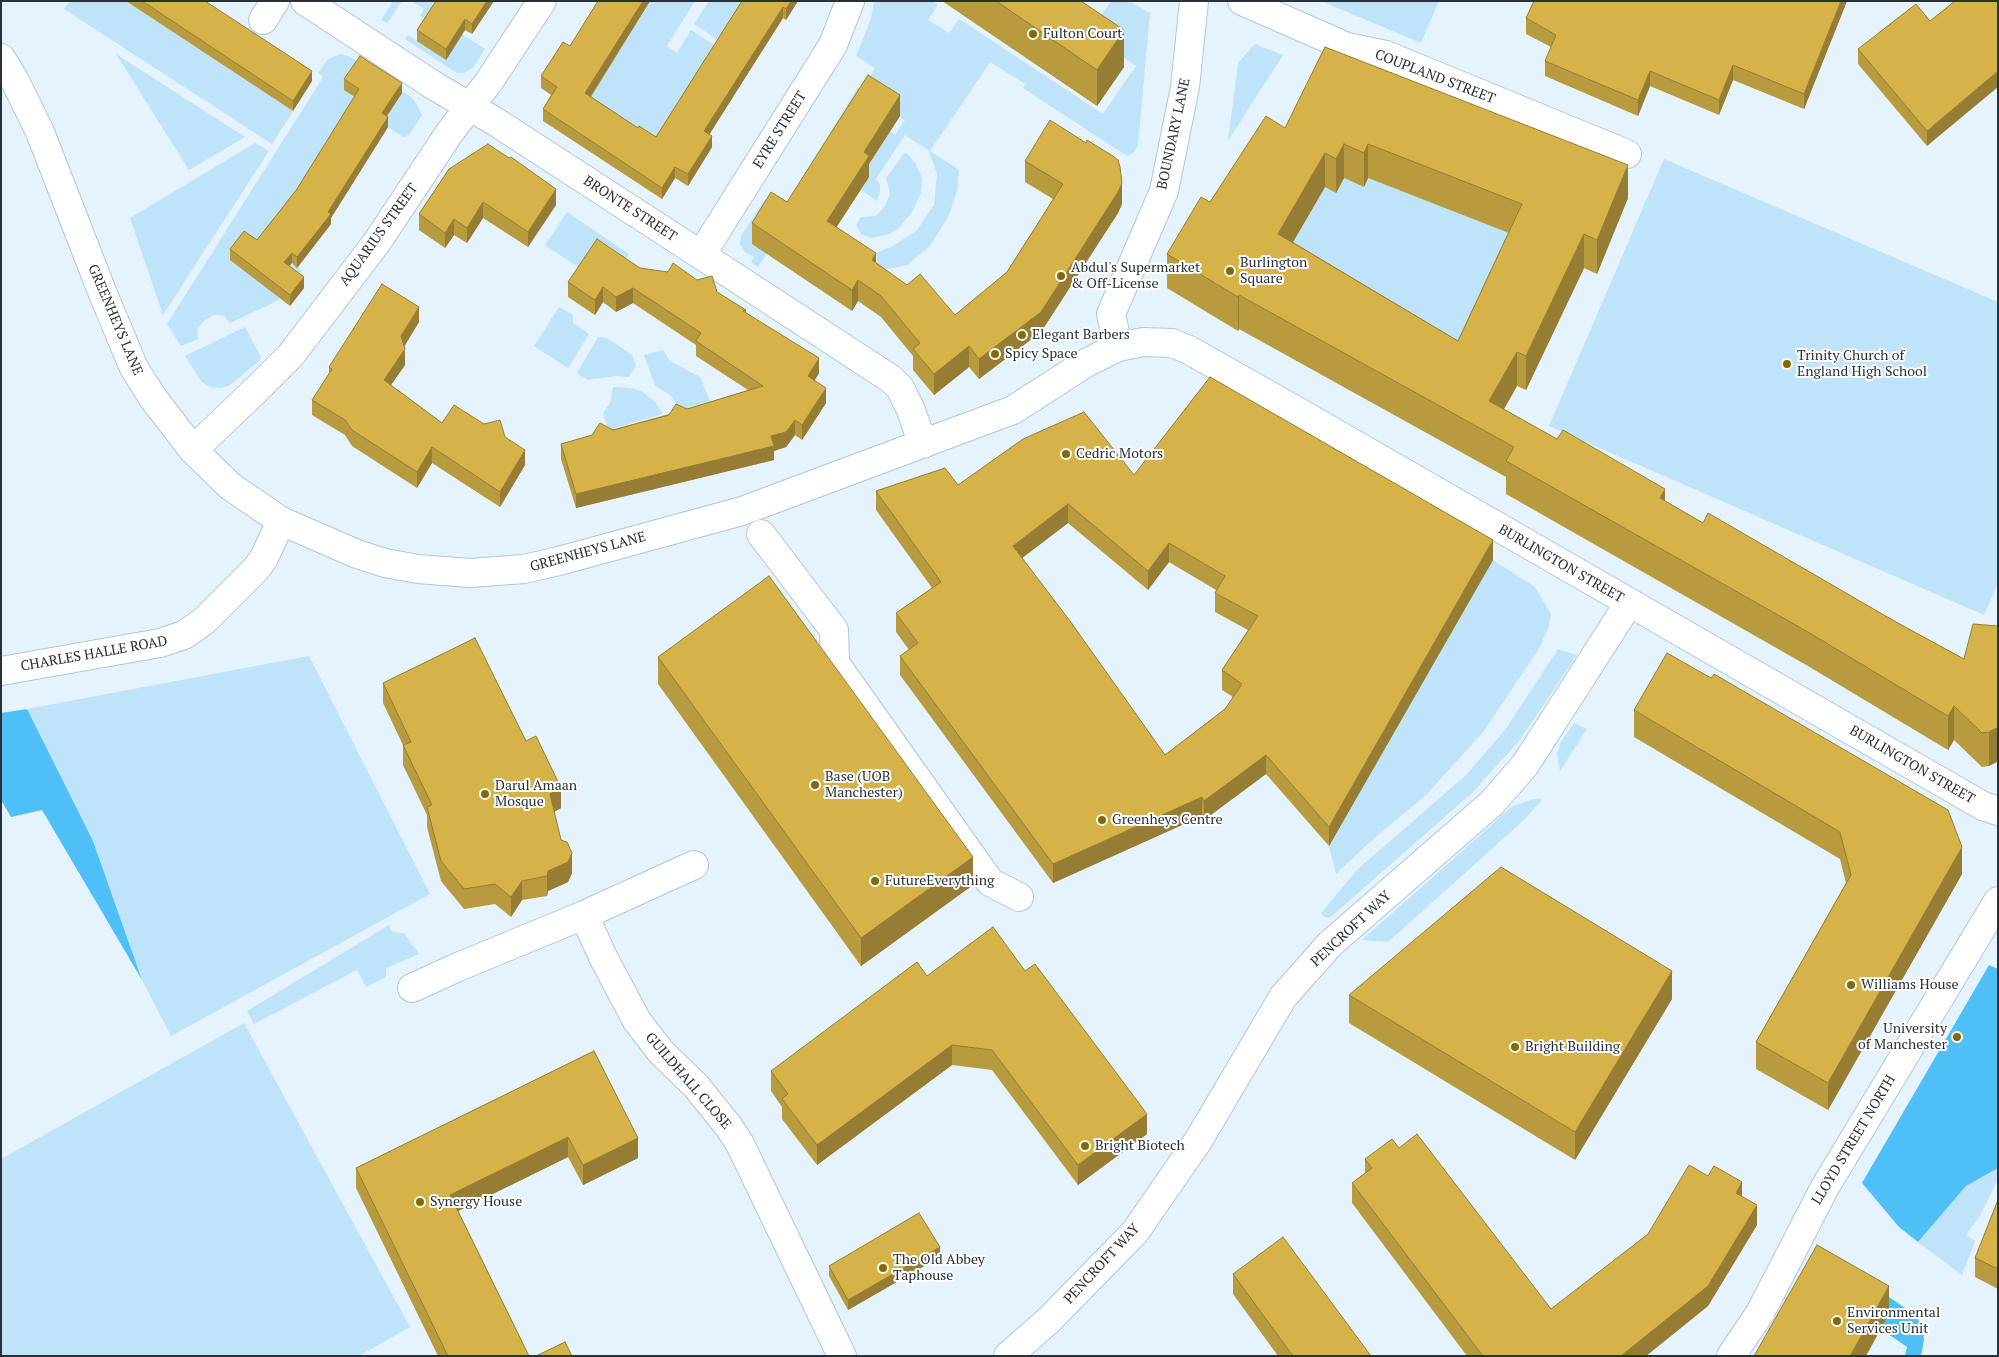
<!DOCTYPE html>
<style>
body{margin:0}
#map{position:relative;width:1999px;height:1357px;overflow:hidden;background:#e4f3fd;font-family:"PT Serif",serif}
canvas{display:block}
.frame{position:absolute;inset:0;border:2px solid #273137;pointer-events:none}
</style>
<div id="map">
<canvas width="1999" height="1357"></canvas>
<div class="frame"></div>
</div>
<script>
const c = document.querySelector('canvas').getContext('2d');
c.lineJoin = 'round';
function fillPath(path, color) { c.fillStyle = color; c.fill(path, 'evenodd'); }
const toPath = rows => new Path2D(rows.map(r => 'M' + r).join(''));
function stroke(path, color, width, dash) { c.strokeStyle = color; c.lineWidth = width; c.lineCap = dash ? 'butt' : 'round'; c.setLineDash(dash || []); c.stroke(path); }
function label(font, color, halo, rows, align = 'center') {
  c.font = font + ' "PT Serif",serif'; c.lineWidth = 4; c.setLineDash([]); c.textBaseline = 'middle'; c.strokeStyle = halo; c.fillStyle = color; for (const [text, x, y, turn = 0] of rows) {
    c.save(); c.translate(x, y); c.rotate((+turn || 0) * Math.PI / 180); c.textAlign = isNaN(turn) ? turn : align; if (halo) c.strokeText(text, 0, 0); c.fillText(text, 0, 0); c.restore();
  }
}
const green = toPath([
 [70,1,131,1,143,12,293,111,272,144,64,9],
 [393,1,402,1,387,23,381,20],
 [411,1,443,1,439,28,420,16,424,9],
 [650,1,695,1,667,46,677,53,691,30,719,48,658,150,584,104],
 [709,1,749,1,722,43,694,24],
 [874,1,932,1,938,5,928,20,949,33,959,19,1103,114,1136,66,1089,34,1111,1,1129,1,1150,13,1138,145,1134,153,1127,156,1023,88,1025,84,990,62,930,151,959,170,957,191,949,215,930,246,907,265,878,271,876,253,895,245,917,230,934,205,937,174,929,151,905,135,876,179,880,185,880,192,877,201,861,190,869,177,864,173,890,131,895,135,905,120,868,96,822,166,813,160,858,87,862,89,875,68,856,56,871,19],
 [1321,1,1439,1,1421,43],
 [462,34,485,49,473,68,464,73,457,73,405,39,408,35,446,59],
 [1255,44,1283,55,1228,141,1238,63],
 [116,54,245,137,189,170],
 [340,54,349,56,408,95,414,100,422,115,409,135,403,137,382,123,366,104,270,290,292,263,302,271,277,301,230,323,224,316,214,315,205,320,197,329,198,339,181,346,167,324,320,82,323,76,318,73,328,59],
 [255,143,269,151,163,315,130,218],
 [905,152,915,162,922,178,921,193,912,212,899,228,887,235,871,238,861,234,856,225,861,217,876,216,885,206,890,194,886,178],
 [1664,159,1998,302,1998,583,1984,615,1549,426],
 [1344,178,1364,187,1368,178,1515,235,1458,375,1278,268,1325,187],
 [779,195,782,207,767,253,758,267,751,262,754,257,745,252,740,244,741,236,764,200],
 [567,212,629,254,619,269,585,272,545,245],
 [559,307,573,315,573,323,589,334,568,368,534,346],
 [245,327,261,357,260,360,229,386,221,388,210,387,202,382,185,356],
 [598,337,607,338,632,355,636,365,629,377,616,376,587,380,577,373],
 [663,350,670,361,700,377,710,401,680,410,671,396,655,385,644,355],
 [613,387,631,388,643,392,656,403,663,414,608,430,603,413,610,403],
 [1493,560,1535,587,1551,614,1549,626,1539,649,1484,731,1426,795,1371,841,1336,874,1329,846],
 [1558,649,1577,655,1519,741,1472,793,1333,915,1329,918,1324,917,1321,913,1358,869,1466,775,1505,730],
 [309,656,430,894,171,1036,142,980,93,841,27,709],
 [1574,723,1587,729,1560,771,1557,754,1561,742],
 [1534,799,1543,799,1523,821,1388,942,1362,940,1513,806],
 [389,925,392,932,404,933,419,954,386,968,386,977,366,987,357,970,254,1024,247,1011],
 [244,1023,410,1327,359,1356,1,1356,1,1159],
 [1998,1168,1998,1179,1979,1217,1966,1235,1975,1241,1962,1275,1918,1242,1966,1186]
]);
const forest = toPath([
 [27,709,93,841,142,980,42,810,11,817,1,800,1,713],
 [1989,965,1998,969,1998,1168,1966,1186,1918,1242,1899,1227,1862,1183],
 [1836,1260,1915,1315,1923,1328,1924,1340,1921,1356,1905,1356,1907,1347,1881,1329]
]);
const street = toPath([
 [305,1,433,85,496,122,701,255,891,379,900,388,910,408,923,444],
 [1242,1,1347,47,1386,55,1627,154],
 [263,20,275,1],
 [701,255,833,45,850,1],
 [193,450,257,389,291,355,307,334,377,242,450,132,488,83,542,1],
 [761,534,834,630,835,663,990,882,1019,897],
 [1,671,160,643,184,635,204,621,256,569,264,558,281,521],
 [584,915,603,957,637,1021,661,1052,696,1086,729,1127,740,1144,842,1356],
 [412,988,458,967,584,915,694,865],
 [1008,1356,1049,1320,1135,1232,1198,1141,1283,997,1330,944,1492,803,1525,765,1629,603]
]);
const secondary = toPath([
 [1,58,14,79,40,132,103,294,134,368,153,398,193,450,230,486,281,521,357,554,385,563,418,569,470,573,524,569,559,561,742,511,1013,410,1086,363,1118,347,1143,342,1172,343,1189,350,1295,410,1983,806,1998,811],
 [1118,347,1111,314,1164,191,1185,87,1194,1],
 [1731,1356,1760,1313,1825,1187,1998,901]
]);
const wall = toPath([
 [126,1,205,1,312,81,293,111],
 [436,1,494,1,472,34,465,30,446,60,417,41,417,30],
 [598,1,650,1,591,97,638,128,656,137,742,1,798,1,786,20,783,18,709,134,712,147,688,186,675,178,662,199,543,121,543,109,551,95,541,88,541,76,570,46],
 [942,1,1081,1,1124,67,1097,106],
 [1534,1,1847,1,1804,109,1733,80,1719,115,1650,86,1638,116,1545,76,1545,61,1551,47,1526,34,1526,18],
 [1930,21,1927,146,1858,64,1858,49],
 [1325,47,1628,198,1597,274,1584,268,1526,390,1517,386,1504,409,1703,523,1896,622,1964,659,1998,626,1998,761,1997,762,1989,766,1982,767,1954,740,1948,750,1808,666,1506,494,1506,477,1239,329,1238,331,1167,288,1167,254,1210,202,1285,128],
 [1344,178,1364,187,1368,178,1509,233,1458,341,1293,242,1325,187,1336,193],
 [344,79,402,93,387,116,388,127,331,218,331,224,297,268,292,263,289,266,304,288,290,306,230,260,230,249,257,240,297,189,355,97,344,90],
 [900,116,869,164,869,177,836,227,876,263,907,285,955,315,1007,272,1053,199,1025,182,1025,161,1122,204,1118,213,1041,332,979,379,969,367,934,395,913,370,913,356,881,317,858,301,852,311,752,244,752,223,787,202],
 [449,169,556,205,528,247,483,218,467,243,454,235,445,248,419,230,419,214],
 [640,268,697,280,746,310,746,313,819,373,815,380,826,403,802,440,795,435,786,447,774,451,774,460,576,508,561,459,561,444,687,409,748,390,696,356,696,345,633,303,616,312,603,302,595,315,568,297,568,282],
 [419,322,404,346,405,365,391,385,442,423,484,424,505,437,525,465,500,507,432,463,417,488,352,446,345,435,312,415,312,400,329,374,329,367],
 [1134,475,1493,560,1329,846,1266,774,1204,820,1202,816,1053,883,900,675,900,656,909,650,896,632,896,613,932,588,876,510,876,491,958,485],
 [1068,523,1148,590,1169,562,1216,590,1215,593,1215,612,1248,630,1222,670,1222,690,1233,697,1225,709,1165,755,1022,558],
 [658,657,973,885,861,966,658,684],
 [383,683,526,741,561,808,554,812,561,840,572,873,568,882,548,891,547,896,522,900,511,917,495,904,464,909,441,881,427,827,427,815,403,765,403,745,383,703],
 [1634,710,1962,874,1828,1110,1756,1069,1756,1042,1846,883,1840,859,1634,737],
 [927,976,1147,1134,1078,1185,992,1070,952,1065,817,1165,782,1119,782,1107,771,1091,771,1071],
 [1349,995,1672,999,1575,1160,1349,1023],
 [594,1051,638,1158,583,1185,568,1157,458,1211,529,1356,438,1356,356,1188,356,1168],
 [1399,1148,1551,1309,1742,1197,1757,1225,1708,1306,1646,1356,1467,1356,1352,1203,1352,1183,1365,1173,1365,1159],
 [1998,1200,1998,1289,1975,1277,1975,1258],
 [940,1257,848,1310,829,1276,829,1266],
 [1233,1274,1371,1356,1278,1356,1233,1294]
]);
const shadedWall = toPath([
 [487,1,494,1,472,34,472,24],
 [643,1,650,1,585,105,585,93],
 [791,1,798,1,786,20,786,9],
 [1841,1,1847,1,1804,109,1804,94],
 [783,7,783,18,704,143,704,131],
 [465,19,465,30,446,60,446,49],
 [1124,30,1124,67,1097,106,1097,70],
 [1733,65,1733,80,1719,115,1719,100],
 [312,71,312,81,293,111,293,101],
 [1650,71,1650,86,1638,116,1638,100],
 [1998,71,1998,87,1927,146,1927,131],
 [402,83,402,93,382,123,382,113],
 [900,95,900,116,869,164,869,177,827,242,827,221,864,152],
 [388,117,388,127,331,218,331,224,297,268,297,257,328,212],
 [712,136,712,147,688,186,688,174],
 [1344,144,1344,178,1336,193,1336,159],
 [1368,144,1368,178,1364,187,1364,153],
 [1325,153,1325,187,1278,268,1278,234],
 [1628,165,1628,198,1597,274,1597,240],
 [675,167,675,178,662,199,662,188],
 [1122,183,1122,204,1118,213,1041,332,979,379,979,359],
 [556,189,556,205,528,247,528,232],
 [483,202,483,218,467,243,467,228],
 [454,219,454,235,445,248,445,233],
 [1584,234,1584,268,1526,390,1526,356],
 [292,253,292,263,284,272,284,262],
 [876,253,876,274,872,260],
 [304,277,304,288,290,306,290,295],
 [858,280,858,301,852,311,852,290],
 [603,287,603,302,595,315,595,300],
 [633,288,633,303,616,312,616,297],
 [1239,295,1239,329,1238,331,1238,297],
 [419,307,419,322,401,352,401,336],
 [969,346,969,367,934,395,934,374],
 [405,349,405,365,384,395,384,380],
 [1517,352,1517,386,1489,435,1489,401],
 [819,358,819,373,808,391,808,376],
 [826,388,826,403,802,440,802,425],
 [795,420,795,435,786,447,774,451,774,460,576,508,576,494,771,436],
 [432,447,432,463,417,488,417,472],
 [525,450,525,465,500,507,500,492],
 [1665,489,1665,523,1660,498],
 [1068,504,1068,523,1013,565,1013,546],
 [1493,540,1493,560,1329,846,1329,827],
 [1169,543,1169,562,1148,590,1148,571],
 [1954,706,1954,740,1948,750,1948,716],
 [1998,727,1998,761,1989,766,1989,732],
 [1266,755,1266,774,1204,820,1204,801],
 [561,788,561,808,550,814,550,794],
 [1202,797,1202,816,1053,883,1053,864],
 [1962,847,1962,874,1828,1110,1828,1083],
 [572,853,572,873,568,882,548,891,547,896,547,876,548,871],
 [973,857,973,885,861,966,861,938],
 [522,881,522,900,511,917,511,897],
 [1672,971,1672,999,1575,1160,1575,1132],
 [952,1045,952,1065,817,1165,817,1145],
 [1147,1114,1147,1134,1078,1185,1078,1165],
 [568,1137,568,1157,450,1215,450,1195],
 [638,1138,638,1158,583,1185,583,1165],
 [1742,1182,1742,1202,1736,1193],
 [1757,1205,1757,1225,1708,1306,1646,1356,1621,1356],
 [940,1247,940,1257,848,1310,848,1300],
 [1889,1286,1889,1314,1866,1356,1850,1356]
]);
const building = toPath([
 [142,1,205,1,312,71,293,101,142,1],
 [436,1,487,1,472,24,465,19,446,49,417,30,436,1],
 [598,1,643,1,585,93,638,128,639,126,656,137,742,1,791,1,786,9,783,7,704,131,712,136,688,174,675,167,662,188,543,109,557,87,541,76,563,42,570,46,598,1],
 [996,1,1081,1,1124,30,1097,70,996,1],
 [1534,1,1841,1,1804,94,1733,65,1719,100,1650,71,1638,100,1545,61,1556,35,1526,18,1534,1],
 [1955,1,1998,1,1998,71,1927,131,1858,49,1916,4,1930,21,1955,1],
 [1325,47,1628,165,1597,240,1584,234,1526,356,1517,352,1489,401,1557,439,1563,430,1665,489,1660,498,1703,523,1708,513,1896,622,1964,659,1973,624,1998,626,1998,727,1997,728,1989,732,1982,733,1954,706,1948,716,1808,632,1506,461,1514,447,1239,295,1238,297,1167,254,1201,197,1210,202,1266,116,1285,128,1325,47],
 [1344,144,1364,153,1368,144,1522,204,1458,341,1278,234,1325,153,1336,159,1344,144],
 [360,56,402,83,382,113,388,117,328,212,331,214,297,257,292,253,284,262,304,277,290,295,230,249,244,231,257,240,297,189,359,89,344,79,360,56],
 [868,75,900,95,864,152,869,156,827,221,876,253,872,260,907,285,920,274,955,315,1007,272,1063,184,1025,161,1050,120,1086,143,1087,140,1113,156,1118,160,1120,167,1122,183,1118,192,1041,312,979,359,969,346,934,374,913,349,920,343,881,296,858,280,852,290,752,223,771,192,787,202,868,75],
 [488,144,509,158,511,157,556,189,528,232,483,202,467,228,454,219,445,233,419,214,449,169,488,144],
 [597,239,640,268,668,272,673,263,697,280,712,276,717,292,746,310,743,311,819,358,808,376,826,388,802,425,795,420,786,432,771,436,774,446,576,494,561,444,592,435,600,423,613,430,669,415,676,404,687,409,763,386,696,341,701,333,633,288,616,297,603,287,595,300,568,282,597,239],
 [382,284,419,307,401,336,405,349,384,380,442,423,454,405,484,424,500,420,505,437,525,450,500,492,432,447,417,472,352,430,345,420,312,400,332,369,329,367,382,284],
 [1210,377,1493,540,1329,827,1266,755,1204,801,1202,797,1053,864,900,656,918,643,896,613,941,582,876,491,945,468,958,485,1023,439,1084,412,1134,475,1210,377],
 [1068,504,1148,571,1169,543,1225,576,1215,593,1258,616,1222,670,1242,684,1225,709,1165,755,1070,621,1013,546,1068,504],
 [769,576,973,857,861,938,658,657,769,576],
 [475,638,526,741,536,736,561,788,550,794,561,840,567,842,572,853,568,862,548,871,547,876,522,881,511,897,495,884,464,889,441,861,427,807,432,805,403,745,411,742,383,683,475,638],
 [1667,653,1711,678,1714,674,1948,810,1962,847,1828,1083,1756,1042,1851,875,1840,832,1634,710,1667,653],
 [1501,867,1672,971,1575,1132,1349,995,1501,867],
 [993,927,1025,971,1035,964,1147,1114,1078,1165,992,1050,952,1045,817,1145,782,1099,788,1094,771,1071,917,962,927,976,993,927],
 [594,1051,638,1138,583,1165,568,1137,450,1195,529,1356,448,1356,356,1168,594,1051],
 [1417,1134,1551,1309,1648,1234,1689,1165,1708,1176,1714,1166,1742,1182,1736,1193,1757,1205,1708,1286,1621,1356,1483,1356,1352,1183,1372,1168,1365,1159,1392,1139,1399,1148,1417,1134],
 [1998,1200,1998,1269,1975,1258,1998,1200],
 [919,1213,940,1247,848,1300,829,1266,919,1213],
 [1283,1237,1371,1356,1293,1356,1233,1274,1283,1237],
 [1817,1245,1889,1286,1850,1356,1754,1356,1817,1245],
 [565,1342,572,1356,536,1356,565,1342]
]);
const markers = [
 [1033,34,5,"#846903"],
 [1230,271,5,"#846903"],
 [1061,276,5,"#846903"],
 [1022,335,5,"#846903"],
 [995,354,5,"#846903"],
 [1787,364,5,"#846903"],
 [1066,454,5,"#846903"],
 [815,785,5,"#846903"],
 [485,794,5,"#846903"],
 [1102,820,5,"#846903"],
 [875,881,5,"#846903"],
 [1851,985,5,"#846903"],
 [1957,1037,5,"#846903"],
 [1515,1047,5,"#846903"],
 [1085,1146,5,"#846903"],
 [420,1202,5,"#846903"],
 [883,1268,5,"#846903"],
 [1837,1321,5,"#846903"]
];
const poiNames = [
 ["Fulton Court",1043,34],
 ["Burlington",1240,263],
 ["Square",1240,279],
 ["Abdul's Supermarket",1071,268],
 ["& Off-License",1071,284],
 ["Elegant Barbers",1032,335],
 ["Spicy Space",1005,354],
 ["Trinity Church of",1797,356],
 ["England High School",1797,372],
 ["Cedric Motors",1076,454],
 ["Base (UOB",825,777],
 ["Manchester)",825,793],
 ["Darul Amaan",495,786],
 ["Mosque",495,802],
 ["Greenheys Centre",1112,820],
 ["FutureEverything",885,881],
 ["Williams House",1861,985],
 ["University",1947,1029,"right"],
 ["of Manchester",1947,1045,"right"],
 ["Bright Building",1525,1047],
 ["Bright Biotech",1095,1146],
 ["Synergy House",430,1202],
 ["The Old Abbey",893,1260],
 ["Taphouse",893,1276],
 ["Environmental",1847,1313],
 ["Services Unit",1847,1329]
];
const streetNames = [
 ["COUPLAND STREET",1435,77,21],
 ["EYRE STREET",780,130,-58],
 ["BOUNDARY LANE",1174,134,-78],
 ["BRONTE STREET",630,209,33],
 ["AQUARIUS STREET",379,235,-54],
 ["GREENHEYS LANE",115,320,67],
 ["GREENHEYS LANE",588,552,-15],
 ["BURLINGTON STREET",1561,564,30],
 ["CHARLES HALLE ROAD",94,654,-10],
 ["BURLINGTON STREET",1912,765,30],
 ["PENCROFT WAY",1351,929,-43],
 ["GUILDHALL CLOSE",688,1081,49],
 ["LLOYD STREET NORTH",1854,1140,-59],
 ["PENCROFT WAY",1102,1264,-47]
];
fillPath(green, '#bfe3f8');
fillPath(forest, '#4fbff8');
stroke(street, '#aec8d7', 30);
stroke(secondary, '#aec8d7', 30);
stroke(street, '#fff', 28);
stroke(secondary, '#fff', 28);
fillPath(wall, '#b89a3f');
fillPath(shadedWall, '#967d33');
fillPath(building, '#d6b349');
stroke(building, '#967d33', 1);
for (const [x, y, r, color] of markers) { const dot = new Path2D(); dot.arc(x, y, r, 0, 2 * Math.PI); c.fillStyle = color; c.fill(dot); stroke(dot, '#fff', 2); }
label('14px', '#273137', '#fff', poiNames, 'left');
label('14px', '#273137', '#fff', streetNames);
</script>
